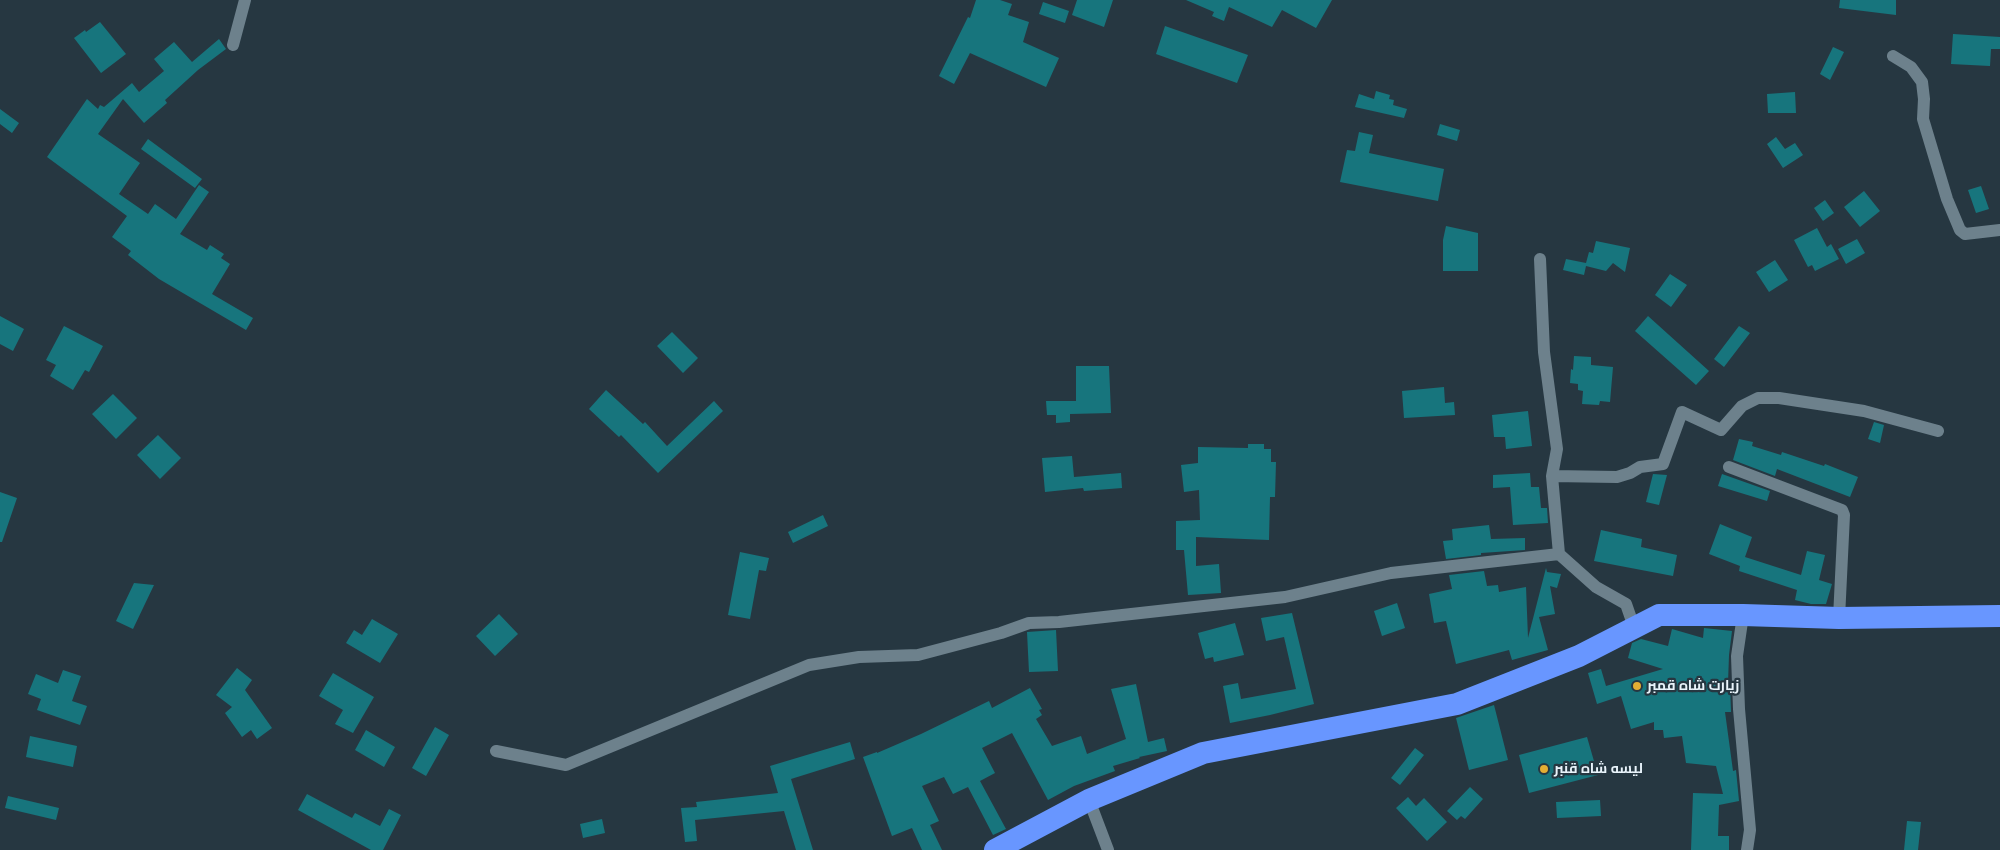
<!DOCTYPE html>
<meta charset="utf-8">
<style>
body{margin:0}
canvas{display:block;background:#263741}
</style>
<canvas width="2000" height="850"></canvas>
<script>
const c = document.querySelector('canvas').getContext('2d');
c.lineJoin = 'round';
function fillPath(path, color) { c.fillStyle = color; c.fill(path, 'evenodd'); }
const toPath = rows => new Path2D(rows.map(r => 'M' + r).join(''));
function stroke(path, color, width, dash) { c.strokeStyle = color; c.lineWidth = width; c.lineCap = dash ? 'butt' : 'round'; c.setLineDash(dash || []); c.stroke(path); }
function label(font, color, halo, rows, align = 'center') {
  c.font = font + ' Roboto,Cairo,sans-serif'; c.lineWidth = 4.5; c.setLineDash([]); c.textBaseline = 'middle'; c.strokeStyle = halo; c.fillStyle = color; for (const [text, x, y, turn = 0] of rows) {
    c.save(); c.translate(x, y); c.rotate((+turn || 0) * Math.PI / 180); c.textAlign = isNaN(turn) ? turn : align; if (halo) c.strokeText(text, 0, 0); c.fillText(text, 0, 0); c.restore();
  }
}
const building = toPath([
 [976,0,1000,0,1012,4,1008,15,1029,22,1023,42,1059,58,1046,87,970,53,954,84,939,76,968,17,970,18],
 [1077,0,1113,0,1104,27,1072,15],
 [1186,0,1332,0,1316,28,1282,10,1272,27,1229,7,1224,21,1212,16,1214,12],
 [1840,0,1896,0,1896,15,1839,8],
 [1043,2,1069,11,1065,23,1039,14],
 [100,22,126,54,101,73,74,38,85,30,86,32],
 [1165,26,1248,55,1237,83,1156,54],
 [1953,34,2000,37,2000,49,1991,49,1990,66,1951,64],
 [219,39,226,49,198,70,165,100,167,103,144,123,123,99,98,134,140,163,119,194,148,214,155,204,176,219,199,185,209,192,180,234,207,250,210,245,224,254,221,258,230,264,212,294,253,318,246,330,159,279,128,255,131,251,112,237,127,216,47,157,87,99,98,109,100,105,104,107,132,83,139,92,164,71,154,59,174,42,192,62],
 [1833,47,1844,52,1830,80,1820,74],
 [1376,91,1390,95,1389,99,1394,100,1393,105,1407,109,1404,118,1355,107,1359,94,1374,99],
 [1795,92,1796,113,1768,113,1767,94],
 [0,109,19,123,12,133,0,124],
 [1440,124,1460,130,1457,141,1437,135],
 [1359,132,1373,135,1369,153,1444,169,1438,201,1340,182,1347,150,1355,151],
 [1776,137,1785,149,1795,143,1803,155,1783,168,1767,144],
 [148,139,202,179,195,188,141,149],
 [1981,186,1989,209,1976,213,1968,190],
 [1864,191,1880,211,1860,227,1844,207],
 [1825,200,1834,213,1823,221,1814,208],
 [1446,226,1478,233,1478,271,1443,271,1443,240],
 [1817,228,1827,247,1831,244,1839,259,1815,271,1812,265,1808,267,1794,240],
 [1857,239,1865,253,1846,264,1838,249],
 [1596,241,1630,248,1625,272,1613,263,1606,271,1586,266,1584,275,1563,270,1566,259,1586,263,1589,252,1593,253],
 [1775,260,1788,280,1769,292,1756,272],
 [1670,274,1687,285,1671,307,1655,295],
 [0,316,24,329,13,351,0,344],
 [1648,316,1709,371,1696,385,1635,331],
 [64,326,103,346,89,372,85,370,73,390,50,376,56,365,46,360],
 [1739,326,1750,333,1724,367,1714,359],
 [672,332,698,358,683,373,657,346],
 [1574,356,1591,357,1591,365,1613,367,1610,402,1600,401,1599,405,1582,404,1583,391,1578,390,1578,384,1570,383,1571,369,1573,370],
 [1076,366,1109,366,1111,413,1070,414,1070,422,1056,423,1056,415,1047,415,1046,401,1076,401],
 [1444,387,1445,403,1454,402,1455,415,1404,418,1402,391],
 [606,390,643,424,645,422,667,446,714,401,723,411,658,473,621,435,619,437,589,409],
 [113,394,137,418,116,439,92,414],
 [1528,411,1532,446,1506,449,1505,437,1494,437,1492,415],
 [1874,422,1884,425,1880,443,1868,439],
 [158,435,181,458,160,479,137,455],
 [1739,439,1753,442,1752,446,1781,455,1782,452,1824,466,1825,464,1858,477,1850,497,1777,469,1775,476,1733,460],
 [1248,444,1264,444,1264,449,1271,449,1271,462,1276,462,1275,497,1270,497,1269,540,1196,537,1196,566,1219,564,1221,593,1188,595,1184,550,1176,550,1176,521,1200,520,1199,490,1184,492,1181,465,1198,463,1198,447,1248,448],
 [1072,456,1074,477,1121,473,1122,488,1084,491,1083,488,1045,492,1042,458],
 [1530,473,1531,487,1539,487,1541,508,1547,508,1548,523,1513,525,1510,487,1493,488,1493,475],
 [1653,474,1667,475,1659,505,1646,502],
 [1722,474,1770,491,1767,501,1718,486],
 [0,492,17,498,2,542,0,542],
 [823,515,828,526,793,543,788,532],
 [1720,524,1752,537,1745,557,1801,575,1807,551,1825,555,1819,580,1832,584,1826,604,1811,604,1795,600,1797,590,1739,571,1740,566,1709,554],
 [1489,525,1491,539,1525,538,1525,550,1481,553,1481,555,1446,559,1443,541,1453,540,1452,529],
 [1601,530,1642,539,1641,547,1677,555,1673,576,1594,561],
 [740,552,769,558,766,571,759,570,750,619,728,615],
 [1546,568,1547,572,1561,574,1557,588,1550,586,1555,614,1539,617,1548,650,1512,660,1509,650,1456,664,1446,621,1434,623,1429,594,1452,589,1449,575,1484,571,1487,586,1498,585,1499,592,1526,587,1528,638],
 [134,583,154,585,133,629,116,621],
 [1397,603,1405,628,1382,636,1374,611],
 [1292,613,1314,704,1270,715,1230,723,1223,686,1238,683,1241,699,1296,689,1284,637,1266,641,1261,618],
 [499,614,518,634,495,656,476,636],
 [372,619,398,634,380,663,346,643,354,630,362,635],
 [1235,623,1244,655,1214,662,1213,657,1205,659,1198,633],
 [1704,628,1732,631,1729,655,1728,683,1730,683,1731,712,1725,712,1733,771,1736,770,1739,801,1719,805,1718,836,1729,836,1729,850,1691,850,1693,793,1723,794,1716,766,1686,763,1682,736,1664,738,1663,730,1654,730,1654,722,1631,729,1621,696,1597,704,1588,673,1601,669,1606,686,1663,669,1628,658,1632,643,1641,639,1668,646,1672,629,1703,638],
 [1056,630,1058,671,1029,672,1027,632],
 [237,668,252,680,245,690,272,728,257,739,251,730,242,737,225,713,232,707,216,695],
 [63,670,81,676,72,701,87,706,80,725,37,710,41,699,28,694,36,674,58,683],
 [333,673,374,697,353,733,335,724,343,710,319,696],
 [1136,684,1148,742,1164,738,1167,751,1139,757,1140,758,1113,766,1115,771,1074,786,1048,800,1012,733,982,748,995,773,980,781,1006,829,993,835,968,787,953,794,944,777,922,786,939,821,930,825,942,850,922,850,912,828,892,836,863,757,877,752,877,753,921,734,989,701,992,708,1030,688,1042,709,1039,710,1042,715,1036,719,1052,746,1081,736,1087,754,1126,739,1111,689],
 [1494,705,1508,760,1469,770,1456,718],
 [435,727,449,735,426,776,412,768],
 [366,730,395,747,384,767,355,750],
 [30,736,77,746,73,767,26,757],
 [1587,737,1598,775,1529,793,1519,755],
 [850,742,855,759,791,779,813,850,796,850,784,811,695,820,697,841,685,842,681,808,697,807,696,802,778,793,770,766],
 [1415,748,1424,755,1400,785,1391,778],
 [1470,787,1483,799,1465,819,1461,816,1457,820,1447,811],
 [307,794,352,818,355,813,380,826,389,809,401,815,383,850,371,850,298,810],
 [8,796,59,808,56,820,5,808],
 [1408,797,1416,806,1424,798,1447,822,1427,841,1396,808],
 [1600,800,1601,816,1557,818,1556,802],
 [602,819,605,833,583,838,580,824],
 [1907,821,1921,822,1918,850,1904,850]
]);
const street = toPath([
 [233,45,245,0],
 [1893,56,1911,67,1922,82,1924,99,1923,119,1947,199,1960,230,1965,234,2000,230],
 [1540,259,1544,352,1557,449,1552,476,1559,554,1596,587,1626,604,1634,627],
 [1729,467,1842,510,1844,515,1839,618],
 [1552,476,1617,477,1630,473,1640,467,1663,464,1682,412,1721,430,1742,406,1758,398,1779,398,1864,411,1938,431],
 [1743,615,1737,656,1739,709,1750,830,1747,850],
 [496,751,566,765,809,665,859,657,918,655,1001,633,1029,623,1059,622,1285,597,1391,573,1559,554],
 [1089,800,1108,850]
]);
const highway = toPath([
 [995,850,1089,800,1203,753,1457,704,1579,656,1659,615,1743,615,1839,618,2000,616]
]);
const markers = [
 [1637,686,5,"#e3ae34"],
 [1544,769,5,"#e3ae34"]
];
const poiNames = [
 ["زیارت شاه قمبر",1647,686],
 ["لیسه شاه قنبر",1554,769]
];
fillPath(building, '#17757d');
stroke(street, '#6d818c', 12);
stroke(highway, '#6896ff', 22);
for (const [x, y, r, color] of markers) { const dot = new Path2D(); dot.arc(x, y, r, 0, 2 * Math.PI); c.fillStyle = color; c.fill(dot); stroke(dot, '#263741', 2); }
label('bold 14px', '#e9f4fb', '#263741', poiNames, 'left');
</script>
